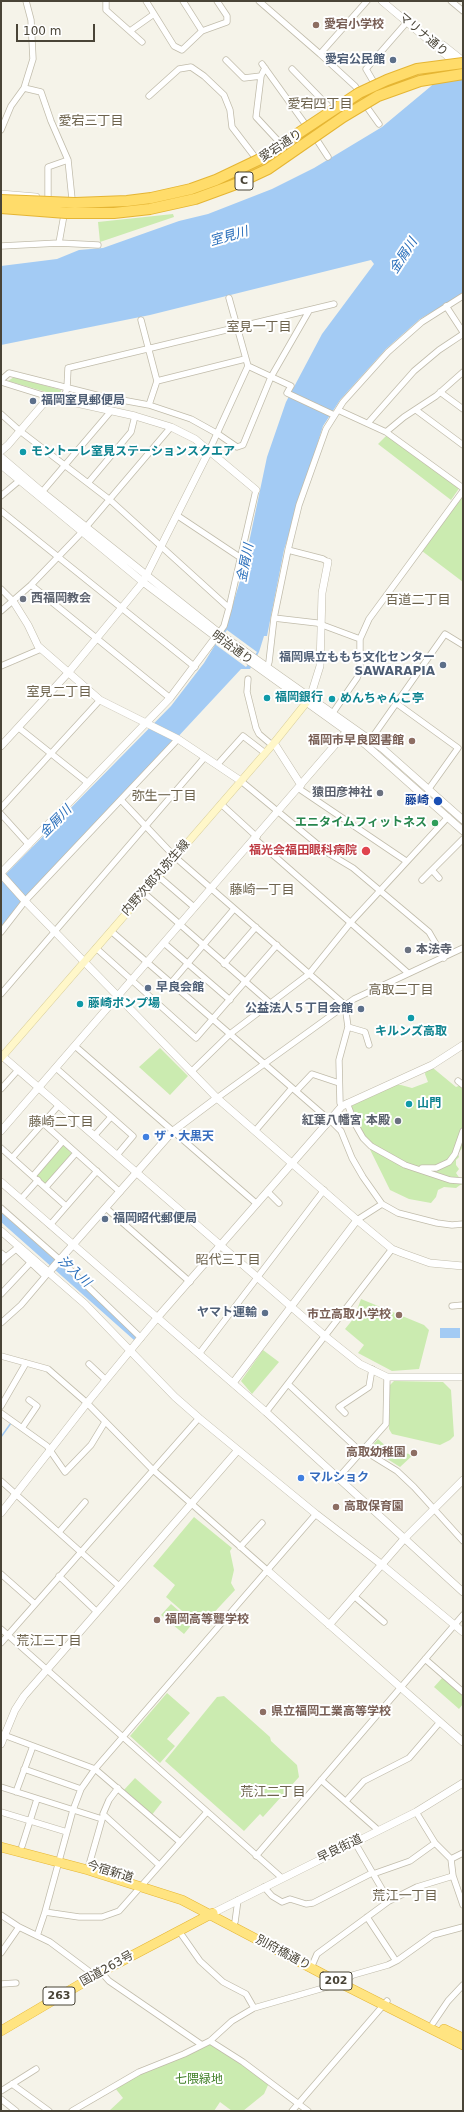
<!DOCTYPE html>
<meta charset="utf-8">
<style>
body{margin:0}
#map{position:relative;width:464px;height:2112px;overflow:hidden;background:#f5f3e9;font-family:"DejaVu Sans",sans-serif}
canvas{display:block}
.frame{position:absolute;inset:0;border:2px solid #494437;pointer-events:none}
.scale{position:absolute;left:16px;top:24px;width:79px;height:18px;box-sizing:border-box;border:2px solid #494437;border-top:0;padding-left:5px;font-size:12px;line-height:14px;white-space:nowrap;color:#494437;-webkit-text-stroke:3px #fff;paint-order:stroke}
</style>
<div id="map">
<canvas width="464" height="2112"></canvas>
<div class="frame"></div>
<div class="scale">100 m</div>
</div>
<script>
const c = document.querySelector('canvas').getContext('2d');
c.lineJoin = 'round';
function fillPath(path, color) { c.fillStyle = color; c.fill(path, 'evenodd'); }
const toPath = rows => new Path2D(rows.map(r => 'M' + r).join(''));
function stroke(path, color, width, dash) { c.strokeStyle = color; c.lineWidth = width; c.lineCap = dash ? 'butt' : 'round'; c.setLineDash(dash || []); c.stroke(path); }
function label(font, color, halo, rows, align = 'center') {
  c.font = font + ' "DejaVu Sans","Noto Sans JP",sans-serif'; c.lineWidth = 4; c.setLineDash([]); c.textBaseline = 'middle'; c.strokeStyle = halo; c.fillStyle = color; for (const [text, x, y, turn = 0] of rows) {
    c.save(); c.translate(x, y); c.rotate((+turn || 0) * Math.PI / 180); c.textAlign = isNaN(turn) ? turn : align; if (halo) c.strokeText(text, 0, 0); c.fillText(text, 0, 0); c.restore();
  }
}
const green = toPath([
 [173,214,174,217,100,242,98,222],
 [14,377,61,390,60,396,8,381],
 [388,434,460,487,451,500,378,444],
 [463,494,463,582,422,551],
 [160,1048,188,1076,170,1095,139,1067],
 [433,1068,456,1087,461,1085,463,1088,463,1140,462,1148,458,1154,459,1157,456,1160,456,1165,459,1169,456,1173,463,1183,456,1188,444,1187,438,1190,436,1197,431,1203,409,1199,390,1190,349,1107,376,1093,378,1094,378,1092,393,1085,401,1085,412,1088,428,1082,425,1074,426,1070],
 [64,1145,73,1155,46,1185,37,1177,37,1174],
 [361,1299,424,1325,429,1330,419,1369,392,1371,358,1353,364,1345,345,1329,354,1318],
 [263,1350,279,1362,252,1394,241,1381],
 [394,1381,443,1382,451,1390,454,1436,450,1440,440,1445,392,1434,389,1429,390,1385],
 [378,1439,389,1449,413,1455,400,1467,370,1448],
 [194,1517,232,1548,230,1551,234,1570,231,1583,235,1590,208,1619,203,1615,196,1623,166,1597,175,1585,153,1566],
 [171,1604,193,1623,184,1634,161,1615],
 [443,1677,463,1694,463,1704,459,1709,434,1687],
 [167,1693,190,1713,167,1739,175,1746,160,1763,130,1736],
 [224,1696,270,1737,271,1741,297,1765,299,1777,263,1817,260,1814,244,1831,165,1761,217,1697],
 [135,1778,162,1802,151,1816,123,1791],
 [209,2043,269,2083,264,2094,243,2111,232,2111,220,2102,214,2111,109,2111,123,2098,115,2088,139,2074]
]);
const water = toPath([
 [463,56,463,294,420,319,386,349,340,400,323,426,284,550,267,636,264,636,259,652,250,669,241,669,1,927,1,879,171,706,204,663,226,627,243,571,267,457,286,402,322,334,374,264,371,260,150,315,1,345,1,266,57,259,79,250,103,248,179,221,208,214,272,189,314,168,382,127,430,87],
 [1,1212,63,1267,136,1337,135,1339,134,1340,1,1222],
 [440,1328,460,1328,460,1338,440,1338]
]);
const pier = toPath([
 [227,630,257,652,246,667,216,645]
]);
const stream = toPath([
 [1,1437,11,1423]
]);
const minor = toPath([
 [106,1,106,10,142,42],
 [146,1,174,46,182,50,202,31,227,22,227,16,217,1],
 [183,1,202,31],
 [259,1,320,54,367,1],
 [451,1,463,11],
 [130,31,154,14],
 [320,54,355,86,360,93],
 [226,60,244,78,261,76],
 [262,64,308,128],
 [265,68,261,76,256,117,282,145],
 [292,69,333,111],
 [376,86,366,69,407,22],
 [24,88,41,92,51,121,68,160,72,199],
 [149,96,179,69,191,67,204,76,224,95,230,110,232,127,258,161],
 [364,103,379,124],
 [1,130,11,106,24,88,33,59,31,20,26,1],
 [315,137,328,157],
 [48,197,48,167,68,160],
 [59,243,64,215],
 [1,246,59,243,98,245],
 [446,306,463,332],
 [141,320,157,381,245,359],
 [248,366,291,386,287,393,334,415],
 [1,380,9,373,100,396,149,405,191,419,218,434,237,447,243,445,271,377,309,311],
 [1,382,49,397],
 [440,392,463,409],
 [63,401,67,388,68,368,334,304],
 [149,405,157,381],
 [338,410,386,432,463,488],
 [416,410,463,445],
 [1,414,20,431,110,500,229,608,224,626,219,633],
 [368,423,414,371,439,350,463,334],
 [386,432,404,417,436,396,463,372],
 [209,451,248,366,229,298],
 [88,483,131,432,135,416],
 [42,492,111,411],
 [1,496,20,480],
 [1,511,195,667],
 [178,516,241,558],
 [288,550,323,559,328,562],
 [31,585,170,698],
 [1,589,13,601],
 [229,608,256,490],
 [1,611,31,585,81,533,171,427],
 [274,618,317,623,360,639],
 [1,666,41,649],
 [267,667,269,662,274,618,288,550,299,505,326,429,343,402,388,352,422,322,463,296],
 [248,679,247,692,256,728,259,734,272,745],
 [396,703,458,748,428,790],
 [332,714,357,678,360,670,360,639,369,619,463,491],
 [19,728,88,783],
 [369,742,445,634,463,645],
 [217,765,243,736,265,753],
 [241,781,328,853,353,868,429,932,444,958],
 [298,788,406,861],
 [121,800,175,857,345,1005,348,1027,339,1060,340,1103,342,1106],
 [221,804,257,837],
 [1,808,100,700],
 [1,814,29,845],
 [255,839,408,973],
 [432,870,439,878],
 [158,876,194,907],
 [422,880,463,839],
 [144,893,270,1003],
 [111,931,327,1118],
 [1,932,25,901,178,739],
 [164,943,230,1000],
 [96,948,196,1038,277,945],
 [224,964,256,927],
 [171,983,234,909],
 [1,994,205,757],
 [348,1027,365,1032,369,1045],
 [75,1046,257,1204],
 [56,1068,133,1136,117,1155],
 [191,1072,230,1034,309,974,351,922,448,817],
 [458,1081,463,1085],
 [1,1089,18,1070],
 [296,1091,312,1074,339,1083],
 [217,1098,354,999,463,948],
 [347,1103,355,1124,363,1138,371,1146,405,1165,450,1180,463,1181],
 [332,1122,341,1131,352,1158,363,1177,382,1204,357,1220],
 [44,1124,120,1192],
 [255,1131,292,1088],
 [94,1136,111,1117],
 [1,1148,66,1206],
 [12,1158,59,1105],
 [422,1168,436,1168,449,1162,455,1154,463,1131],
 [33,1176,63,1141],
 [46,1187,76,1153],
 [268,1192,279,1203],
 [21,1199,38,1180],
 [382,1204,398,1213,437,1223,452,1225,463,1224],
 [1,1208,60,1260,141,1338],
 [106,1208,190,1282],
 [50,1225,97,1171],
 [1,1253,6,1257,1,1262],
 [6,1257,16,1249,45,1276],
 [1,1294,31,1262],
 [452,1306,463,1305],
 [1,1323,21,1305,49,1272],
 [199,1354,324,1190],
 [1,1356,48,1369,87,1403,152,1469,268,1571],
 [89,1364,106,1380],
 [288,1384,361,1452],
 [1,1406,26,1363],
 [266,1412,392,1249],
 [1,1413,47,1446,65,1472,91,1445,105,1422],
 [345,1413,339,1407,369,1387,372,1369],
 [22,1428,37,1406,29,1400],
 [363,1450,397,1471,414,1487,463,1541],
 [338,1478,386,1424,387,1377],
 [1,1481,119,1586],
 [59,1532,85,1502],
 [240,1547,262,1523],
 [1,1574,35,1604],
 [59,1576,96,1611],
 [354,1596,384,1622],
 [1,1629,282,1878],
 [1,1643,199,1418],
 [425,1659,463,1692],
 [1,1734,95,1769,180,1842],
 [24,1769,81,1789],
 [321,1780,378,1830],
 [1,1787,102,1819],
 [118,1788,109,1800,103,1814,159,1865],
 [16,1792,33,1746],
 [346,1801,364,1781,409,1758,440,1722],
 [1,1812,67,1832],
 [416,1812,435,1843,451,1859,453,1876],
 [354,1841,389,1901],
 [22,1846,37,1799],
 [256,1856,463,1615],
 [451,1859,463,1853],
 [89,1865,103,1816],
 [373,1874,410,1861,435,1843],
 [264,1887,272,1896,282,1902,290,1899,306,1904,313,1903,372,1873],
 [45,1912,73,1810,81,1789,95,1769,316,1514],
 [1,1915,19,1927,50,1942,90,1972,92,1977],
 [367,1917,396,1961],
 [235,1922,238,1900],
 [179,1931,200,1961,223,1982,246,1994,254,2008],
 [37,1936,45,1912,79,1917,102,1917,119,1911,207,1812],
 [1,1953,19,1927],
 [311,1968,317,1954,389,1901,417,1887,453,1876,463,1905],
 [101,1972,109,1981,202,2045],
 [1,1984,16,1983],
 [344,1985,346,1980,353,1975,388,1965,398,1960,433,1935,463,1927],
 [433,2023,448,2001,463,1985],
 [210,2041,243,2062,308,2111],
 [12,2084,49,2111],
 [1,2091,36,2069],
 [1,2099,16,2111],
 [72,2111,139,2072,184,2054,210,2041,232,2021,254,2008,327,1987,335,1983,339,1976],
 [292,2111,387,2001]
]);
const tertiary = toPath([
 [382,1,458,65],
 [443,45,463,61],
 [439,74,463,67],
 [1,194,36,197],
 [1,451,8,445,49,397,135,416,171,427,195,439,256,490],
 [1,457,42,492,219,633,383,749,463,820],
 [1,465,143,582,216,637],
 [13,601,28,625,38,646,100,700,178,739,241,781],
 [249,661,366,745,463,831],
 [310,698,320,666,322,593,328,562],
 [274,743,301,785],
 [1,746,68,673,143,582,209,451],
 [1,873,170,698,219,633],
 [1,874,25,901,217,1098,357,1220,392,1249,402,1253,430,1263,463,1266],
 [1,1055,325,1336,360,1364,387,1377,463,1377],
 [1,1131,347,731],
 [1,1182,266,1412,463,1592],
 [1,1231,85,1304,175,1397,199,1418,316,1514,381,1564,463,1632],
 [49,1272,173,1131,217,1098],
 [233,1383,357,1220],
 [1,1513,87,1403,157,1318,342,1106,432,1065,463,1045],
 [268,1571,463,1742],
 [329,1625,404,1539,463,1480],
 [1,1744,15,1710,24,1696,238,1450],
 [215,1912,416,1812,463,1783]
]);
const secondary = toPath([
 [1,1058,274,743,310,698]
]);
const trunk = toPath([
 [1,1847,88,1870,182,1900,336,1981,463,2045],
 [444,2029,463,2038],
 [1,2031,101,1972,213,1913]
]);
const motorway = toPath([
 [337,116,363,99,388,86,404,81],
 [217,187,249,172,291,148]
]);
const tertiaryBridge = toPath([
 [216,637,249,661]
]);
const motorwayBridge = toPath([
 [1,200,75,203,127,201,151,198,191,189,216,180,258,160,359,93,387,80,417,69,463,63],
 [1,208,66,213,114,213,150,209,195,199,236,184,268,169,343,117,378,96,420,81,463,74]
]);
const markers = [
 [316,25,4,"#8d6e63"],
 [393,60,4,"#5c6f8a"],
 [33,401,4,"#5c6f8a"],
 [23,452,4,"#0f9aa8"],
 [23,599,4,"#6b7280"],
 [443,665,4,"#5c6f8a"],
 [267,698,4,"#0f9aa8"],
 [332,699,4,"#0f9aa8"],
 [412,741,4,"#8d6e63"],
 [380,793,4,"#6b7280"],
 [438,801,5,"#1a4fb4"],
 [435,823,4,"#2e9e5b"],
 [366,851,5,"#e0444e"],
 [408,950,4,"#6b7280"],
 [148,988,4,"#5c6f8a"],
 [80,1004,4,"#0f9aa8"],
 [361,1009,4,"#5c6f8a"],
 [411,1018,4,"#0f9aa8"],
 [409,1104,4,"#0f9aa8"],
 [398,1121,4,"#6b7280"],
 [146,1137,4,"#3f7fe0"],
 [105,1219,4,"#5c6f8a"],
 [265,1313,4,"#5c6f8a"],
 [399,1315,4,"#8d6e63"],
 [414,1453,4,"#8d6e63"],
 [301,1478,4,"#3f7fe0"],
 [336,1507,4,"#8d6e63"],
 [157,1620,4,"#8d6e63"],
 [263,1712,4,"#8d6e63"]
];
const shields = [
 [244,181,18],
 [336,1981,32],
 [59,1996,32]
];
const shieldNames = [
 ["C",244,181],
 ["202",336,1981],
 ["263",59,1996]
];
const educationNames = [
 ["愛宕小学校",324,25],
 ["福岡市早良図書館",404,741,"right"],
 ["市立高取小学校",391,1315,"right"],
 ["高取幼稚園",406,1453,"right"],
 ["高取保育園",344,1507],
 ["福岡高等聾学校",165,1620],
 ["県立福岡工業高等学校",271,1712]
];
const streetNames = [
 ["マリナ通り",423,35,40],
 ["愛宕通り",281,146,-33],
 ["明治通り",232,648,36],
 ["内野次郎丸弥生線",156,878,-49],
 ["早良街道",340,1849,-26],
 ["今宿新道",110,1872,17],
 ["別府橋通り",283,1953,28],
 ["国道263号",107,1969,-29]
];
const serviceNames = [
 ["愛宕公民館",385,60],
 ["福岡室見郵便局",41,401,"left"],
 ["福岡県立ももち文化センター",435,658],
 ["SAWARAPIA",435,672],
 ["早良会館",156,988,"left"],
 ["公益法人５丁目会館",353,1009],
 ["福岡昭代郵便局",113,1219,"left"],
 ["ヤマト運輸",257,1313]
];
const cultureNames = [
 ["モントーレ室見ステーションスクエア",31,452],
 ["福岡銀行",275,698],
 ["めんちゃんこ亭",340,699],
 ["藤崎ポンプ場",88,1004],
 ["キルンズ高取",411,1032,"center"],
 ["山門",417,1104]
];
const worshipNames = [
 ["西福岡教会",31,599],
 ["猿田彦神社",372,793,"right"],
 ["本法寺",416,950],
 ["紅葉八幡宮 本殿",390,1121,"right"]
];
const transitNames = [
 ["藤崎",429,801]
];
const leisureNames = [
 ["エニタイムフィットネス",427,823]
];
const healthNames = [
 ["福光会福田眼科病院",357,851]
];
const shopNames = [
 ["ザ・大黒天",154,1137],
 ["マルショク",309,1478]
];
const parkNames = [
 ["七隈緑地",199,2080]
];
const neighbourhoodNames = [
 ["愛宕四丁目",320,105],
 ["愛宕三丁目",91,122],
 ["室見一丁目",259,328],
 ["百道二丁目",418,601],
 ["室見二丁目",59,693],
 ["弥生一丁目",164,797],
 ["藤崎一丁目",262,891],
 ["高取二丁目",401,991],
 ["藤崎二丁目",61,1123],
 ["昭代三丁目",228,1261],
 ["荒江三丁目",49,1642],
 ["荒江二丁目",273,1793],
 ["荒江一丁目",405,1897]
];
const waterNames = [
 ["室見川",229,237,-16],
 ["金屑川",404,256,-57],
 ["金屑川",246,563,-79],
 ["金屑川",56,822,-46],
 ["汐入川",74,1272,42]
];
fillPath(green, '#cbebb0');
fillPath(water, '#a3cbf4');
fillPath(pier, '#f5f3e9');
stroke(stream, '#a3cbf4', 1.5);
stroke(minor, '#c1bcab', 7);
stroke(tertiary, '#c1bcab', 8);
stroke(secondary, '#d7cc97', 8);
stroke(trunk, '#e5b533', 10);
stroke(motorway, '#e5b533', 12);
stroke(minor, '#fff', 5.5);
stroke(tertiary, '#fff', 7);
stroke(secondary, '#fff7c9', 7);
stroke(trunk, '#ffe481', 9);
stroke(motorway, '#ffdc6a', 10);
stroke(tertiaryBridge, '#c1bcab', 8, []);
stroke(motorwayBridge, '#e5b533', 12, []);
stroke(tertiaryBridge, '#fff', 7);
stroke(motorwayBridge, '#ffdc6a', 10);
for (const [x, y, r, color] of markers) { const dot = new Path2D(); dot.arc(x, y, r, 0, 2 * Math.PI); c.fillStyle = color; c.fill(dot); stroke(dot, '#fff', 1.5); }
for (const [x, y, w] of shields) { const box = new Path2D(); box.roundRect(x - w / 2, y - 9, w, 18, 3); c.fillStyle = '#fff'; c.fill(box); stroke(box, '#494437', 1); }
label('bold 11px', '#494437', null, shieldNames);
label('bold 12px', '#785e54', '#fff', educationNames, 'left');
label('12px', '#494437', '#fff', streetNames);
label('bold 12px', '#4e5e75', '#fff', serviceNames, 'right');
label('bold 12px', '#0d838f', '#fff', cultureNames, 'left');
label('bold 12px', '#5b616d', '#fff', worshipNames, 'left');
label('bold 12px', '#164399', '#fff', transitNames, 'right');
label('bold 12px', '#27864d', '#fff', leisureNames, 'right');
label('bold 12px', '#be3a42', '#fff', healthNames, 'right');
label('bold 12px', '#366cbe', '#fff', shopNames, 'left');
label('12px', '#3f7f26', '#fff', parkNames);
label('13px', '#6d634d', '#fff', neighbourhoodNames);
label('italic 13px', '#2a6fbb', '#fff', waterNames);
</script>
